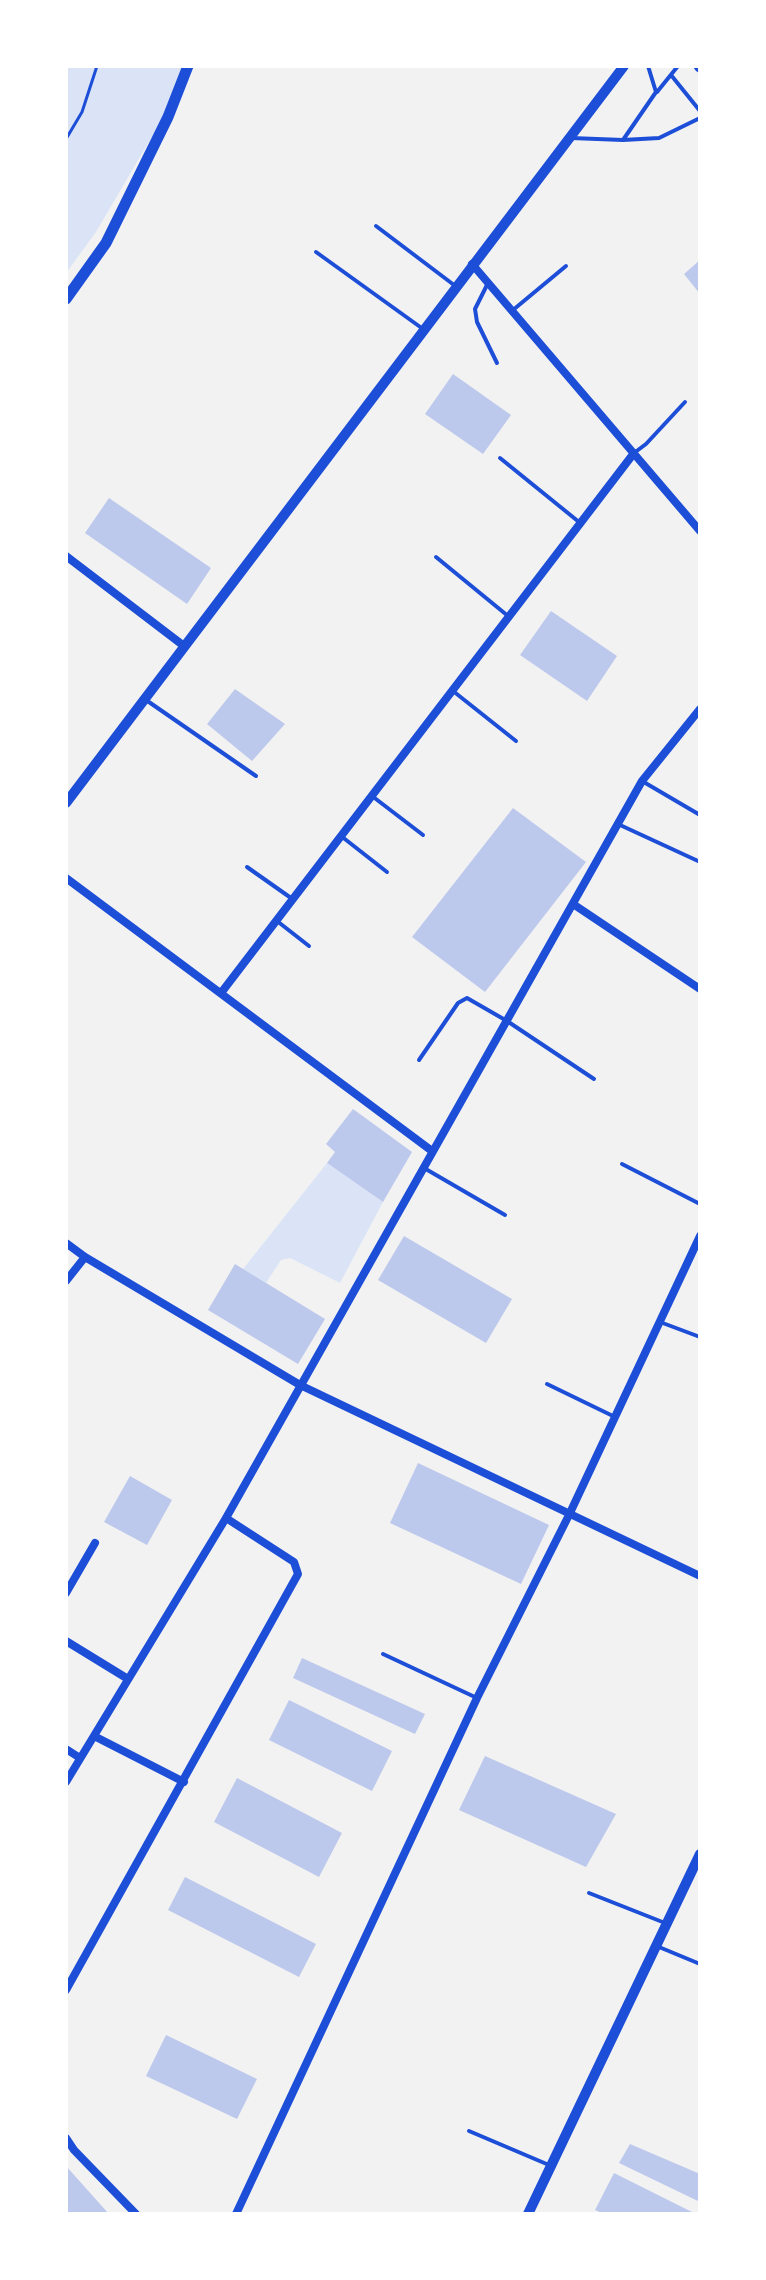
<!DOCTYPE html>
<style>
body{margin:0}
#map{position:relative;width:766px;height:2280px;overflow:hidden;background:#f2f2f2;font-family:Signika,sans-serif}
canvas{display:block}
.frame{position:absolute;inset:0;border:68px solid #fff;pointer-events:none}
</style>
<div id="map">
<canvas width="766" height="2280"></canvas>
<div class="frame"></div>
</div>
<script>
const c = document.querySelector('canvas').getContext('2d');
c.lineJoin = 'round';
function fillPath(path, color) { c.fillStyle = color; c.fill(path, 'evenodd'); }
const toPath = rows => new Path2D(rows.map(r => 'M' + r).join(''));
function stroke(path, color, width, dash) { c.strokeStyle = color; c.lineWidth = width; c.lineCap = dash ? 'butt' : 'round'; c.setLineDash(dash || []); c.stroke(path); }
const green = toPath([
 [66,66,184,66,164,116,96,232,66,273],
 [327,1163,383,1202,340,1283,290,1258,281,1260,266,1283,243,1269]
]);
const building = toPath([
 [700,260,700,294,684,274],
 [453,374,511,415,483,454,425,414],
 [109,498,211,568,187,604,85,533],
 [551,611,617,656,587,701,520,655],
 [235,689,285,724,252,761,207,724],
 [513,808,586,862,485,992,412,937],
 [353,1109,412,1152,383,1202,327,1163,335,1152,326,1144],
 [404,1236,512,1299,486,1343,378,1280],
 [235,1264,325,1319,298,1364,208,1310],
 [418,1463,549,1525,521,1584,390,1523],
 [130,1476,172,1500,147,1545,104,1522],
 [302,1658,425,1714,415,1734,293,1678],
 [289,1700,392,1751,372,1791,269,1740],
 [485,1756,616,1814,586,1867,459,1810],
 [237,1778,342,1833,319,1877,214,1822],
 [185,1877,316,1944,299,1977,168,1910],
 [166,2035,257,2079,237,2119,146,2076],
 [630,2144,700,2174,700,2202,619,2163],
 [66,2166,109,2214,66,2214],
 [614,2173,696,2214,604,2214,595,2210]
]);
const path = toPath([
 [66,139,82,112,97,66]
]);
const service = toPath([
 [671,75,700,111],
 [657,92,678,66],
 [571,138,623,140,656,92,648,66],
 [623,140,659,138,700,118],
 [376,226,454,285],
 [316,252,423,329],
 [487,285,475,309,477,322,497,363],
 [513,310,566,266],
 [634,453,646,444,685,402],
 [500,458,579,522],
 [436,557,508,616],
 [453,691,516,741],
 [146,700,256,776],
 [642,781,700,815],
 [372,796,423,835],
 [620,825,698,861],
 [341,836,387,872],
 [247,867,291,898],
 [277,921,309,946],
 [419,1060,458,1003,467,998,507,1021,594,1079],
 [622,1164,700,1204],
 [424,1168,505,1215],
 [660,1322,700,1337],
 [547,1384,615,1417],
 [383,1654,477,1698],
 [589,1893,665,1923],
 [659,1947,700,1964],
 [469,2131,549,2165]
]);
const minor = toPath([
 [472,264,700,531],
 [66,556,184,646],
 [66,878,432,1151],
 [573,904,700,989],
 [221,993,634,453],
 [66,1243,85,1257,300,1385,700,1576],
 [66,1281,85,1257],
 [66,1593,95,1543],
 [66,1641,128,1679],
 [94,1736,184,1782],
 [66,1749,80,1758],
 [66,1782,226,1518,642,781,700,709],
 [66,1990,298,1574,294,1562,226,1518],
 [66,2138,74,2150,136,2214],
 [236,2214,477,1698,569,1515,700,1236]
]);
const tertiary = toPath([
 [66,803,624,66],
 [528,2214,700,1854]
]);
const secondary = toPath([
 [699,66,700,67],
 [66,299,106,243,168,117,188,66]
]);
fillPath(green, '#dbe4f7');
fillPath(building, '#bdc9ec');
stroke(path, '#1d4ed8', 3);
stroke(service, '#1d4ed8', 4);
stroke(minor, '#1d4ed8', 8);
stroke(tertiary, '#1d4ed8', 10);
stroke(secondary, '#1d4ed8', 11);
</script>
